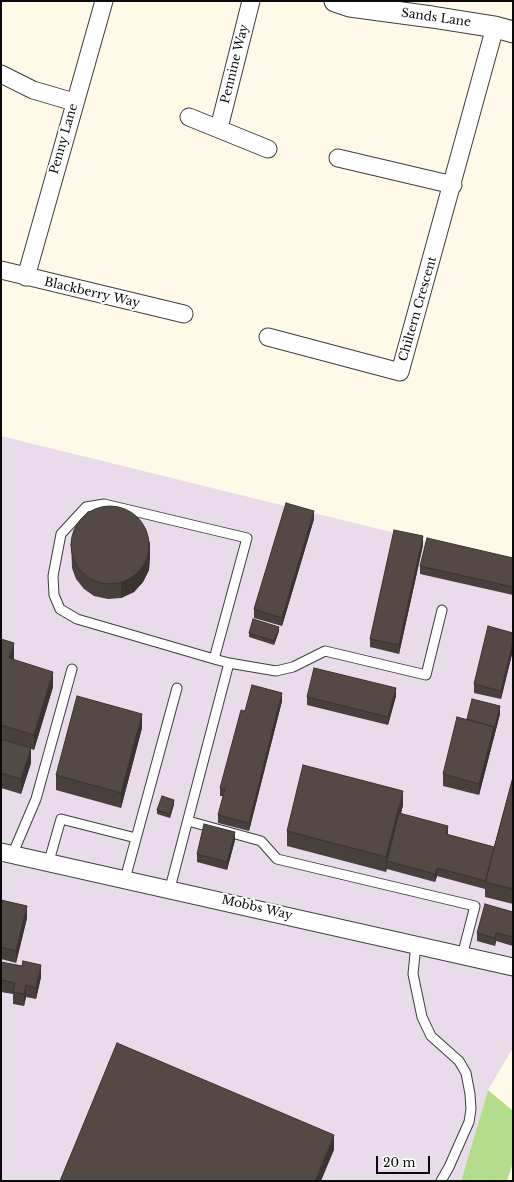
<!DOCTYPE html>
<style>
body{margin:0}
#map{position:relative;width:514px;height:1182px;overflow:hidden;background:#fffae7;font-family:"Libre Baskerville",serif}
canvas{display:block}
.frame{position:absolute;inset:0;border:2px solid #0a0a0a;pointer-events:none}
.scale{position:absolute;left:376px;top:1156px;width:54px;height:18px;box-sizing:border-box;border:2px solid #0a0a0a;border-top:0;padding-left:5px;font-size:12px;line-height:14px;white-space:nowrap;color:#0a0a0a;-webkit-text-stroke:3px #fff;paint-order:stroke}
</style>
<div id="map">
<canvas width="514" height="1182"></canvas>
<div class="frame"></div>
<div class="scale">20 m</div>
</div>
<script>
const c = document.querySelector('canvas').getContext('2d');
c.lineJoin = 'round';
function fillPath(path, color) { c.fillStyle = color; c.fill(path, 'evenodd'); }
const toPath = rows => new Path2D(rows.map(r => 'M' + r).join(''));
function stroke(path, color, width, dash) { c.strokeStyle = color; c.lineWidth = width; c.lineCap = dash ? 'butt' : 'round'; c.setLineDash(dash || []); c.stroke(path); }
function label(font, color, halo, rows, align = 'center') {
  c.font = font + ' "Libre Baskerville",serif'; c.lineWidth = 4; c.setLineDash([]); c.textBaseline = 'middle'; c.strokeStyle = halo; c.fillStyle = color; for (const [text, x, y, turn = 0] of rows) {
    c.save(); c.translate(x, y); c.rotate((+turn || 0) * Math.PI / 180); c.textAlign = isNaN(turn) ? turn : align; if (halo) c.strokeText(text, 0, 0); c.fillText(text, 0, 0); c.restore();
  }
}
const industrial = toPath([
 [1,436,513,562,513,1048,488,1090,461,1181,1,1181]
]);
const forest = toPath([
 [488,1090,513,1111,513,1163,507,1181,461,1181]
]);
const service = toPath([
 [229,663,276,671,293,667,325,651,426,675,442,610],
 [188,821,261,841,277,859,475,906,462,956],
 [13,853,36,799,72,669],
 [49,861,61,819,136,838],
 [125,879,177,688],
 [170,888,229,663,214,659,77,619,60,609,54,595,53,576,61,534,86,507,104,504,247,538,214,659],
 [416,944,413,974,422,1017,431,1036,459,1061,466,1073,470,1094,471,1109,469,1122,449,1167,441,1181]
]);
const minor = toPath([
 [1,74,33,90,74,102],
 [189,117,268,149],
 [219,128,251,1],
 [338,158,453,185],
 [1,270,184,314],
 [26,277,104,1],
 [268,337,400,372,495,27],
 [1,852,513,967]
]);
const tertiary = toPath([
 [335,1,350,6,432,17,495,27,513,32]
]);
const wall = toPath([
 [314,519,282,626,254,618,254,609],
 [71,541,150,556,149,570,143,582,134,592,121,598,108,599,94,596,84,589,76,579,72,568],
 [423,545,399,654,370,647,370,639],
 [513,558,513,595,420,574,420,566],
 [279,631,274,645,249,637,249,633],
 [513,633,513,650,501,699,474,693,474,684],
 [1,639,14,658,13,660,53,687,34,750,31,749,31,763,21,794,1,788],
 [396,696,388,725,307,705,307,697],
 [282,701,249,831,218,823,218,815,223,796,220,796,220,788,245,711],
 [500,714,479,795,443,786,443,774,467,719],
 [142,728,121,808,56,790,56,775],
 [513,777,513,904,485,897,485,889,437,876,435,882,387,869,386,872,287,846,287,831,403,805,401,813,448,834,448,835,494,847],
 [174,804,170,818,157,814,157,810],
 [235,840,227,870,197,862,197,854],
 [1,900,27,918,16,963,1,959],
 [513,912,513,946,496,941,495,946,477,941,477,933],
 [1,962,41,977,36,999,26,997,24,1006,13,1004,13,994,1,992]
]);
const shadedWall = toPath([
 [314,511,314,519,282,626,282,618],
 [423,536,423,545,399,654,399,645],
 [150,541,150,556,149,570,143,582,134,592,121,598,121,583],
 [279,627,279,631,274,645,274,641],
 [513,642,513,650,501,699,501,691],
 [14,643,14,658,9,673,9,658],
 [53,672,53,687,34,750,34,735],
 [396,688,396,696,388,725,388,717],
 [282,693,282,701,249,831,249,823],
 [500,706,500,714,479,795,479,784,494,727],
 [142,714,142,728,121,808,121,793],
 [31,748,31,763,21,794,21,779],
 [403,791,403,805,389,862,387,861,386,872,386,857],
 [174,800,174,804,170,818,170,814],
 [448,826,448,834,446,842,446,834],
 [235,832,235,840,227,870,227,862],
 [437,868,437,876,435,882,435,874],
 [27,906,27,918,16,963,16,951],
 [496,933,496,941,495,946,495,938],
 [41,965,41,977,36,999,36,988],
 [26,985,26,997,24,1006,24,994],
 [334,1135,334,1150,321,1181,315,1181]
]);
const building = toPath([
 [286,503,314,511,282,618,254,609,286,503],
 '71 545a39 39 0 1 1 78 0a39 39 0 1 1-78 0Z',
 [394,530,423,536,399,645,370,639,394,530],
 [427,538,513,558,513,587,420,566,427,538],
 [253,619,279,627,274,641,249,633,253,619],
 [488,626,513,633,513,642,501,691,474,684,488,626],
 [1,639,14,643,9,658,53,672,34,735,1,725,1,639],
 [314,668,396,688,388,717,307,697,314,668],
 [252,685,282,693,249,823,218,815,225,789,220,788,241,710,245,711,252,685],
 [77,696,142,714,121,793,56,775,77,696],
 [472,699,500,706,494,730,494,727,467,719,472,699],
 [457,717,494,727,479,784,443,774,457,717],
 [1,739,31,748,21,779,1,773,1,739],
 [303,765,403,791,386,857,287,831,303,765],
 [513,777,513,889,485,882,513,777],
 [162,796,174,800,170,814,157,810,162,796],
 [399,813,448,826,446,834,494,847,486,881,437,868,435,874,387,861,399,813],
 [204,824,235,832,227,862,197,854,204,824],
 [1,900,27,906,16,951,1,947,1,900],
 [485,904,513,912,513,937,496,933,495,938,477,933,485,904],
 [23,961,41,965,36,988,26,985,24,994,13,992,15,983,1,980,1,962,22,966,23,961],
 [117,1043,334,1135,315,1181,60,1181,117,1043]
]);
const streetNames = [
 ["Sands Lane",436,18,8],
 ["Pennine Way",235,64,-76],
 ["Penny Lane",64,139,-74],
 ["Blackberry Way",92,293,13],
 ["Chiltern Crescent",418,309,-74],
 ["Mobbs Way",257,908,13]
];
fillPath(industrial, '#e8dcea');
fillPath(forest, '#b3dd8d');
stroke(service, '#3d3d3d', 11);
stroke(minor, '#3d3d3d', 19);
stroke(tertiary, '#3d3d3d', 23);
stroke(service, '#fff', 9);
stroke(minor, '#fff', 17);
stroke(tertiary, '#fff', 21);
fillPath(wall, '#47403c');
fillPath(shadedWall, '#3a3431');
fillPath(building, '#534a46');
stroke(building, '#3a3431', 1);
label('12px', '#0a0a0a', '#fff', streetNames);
</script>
